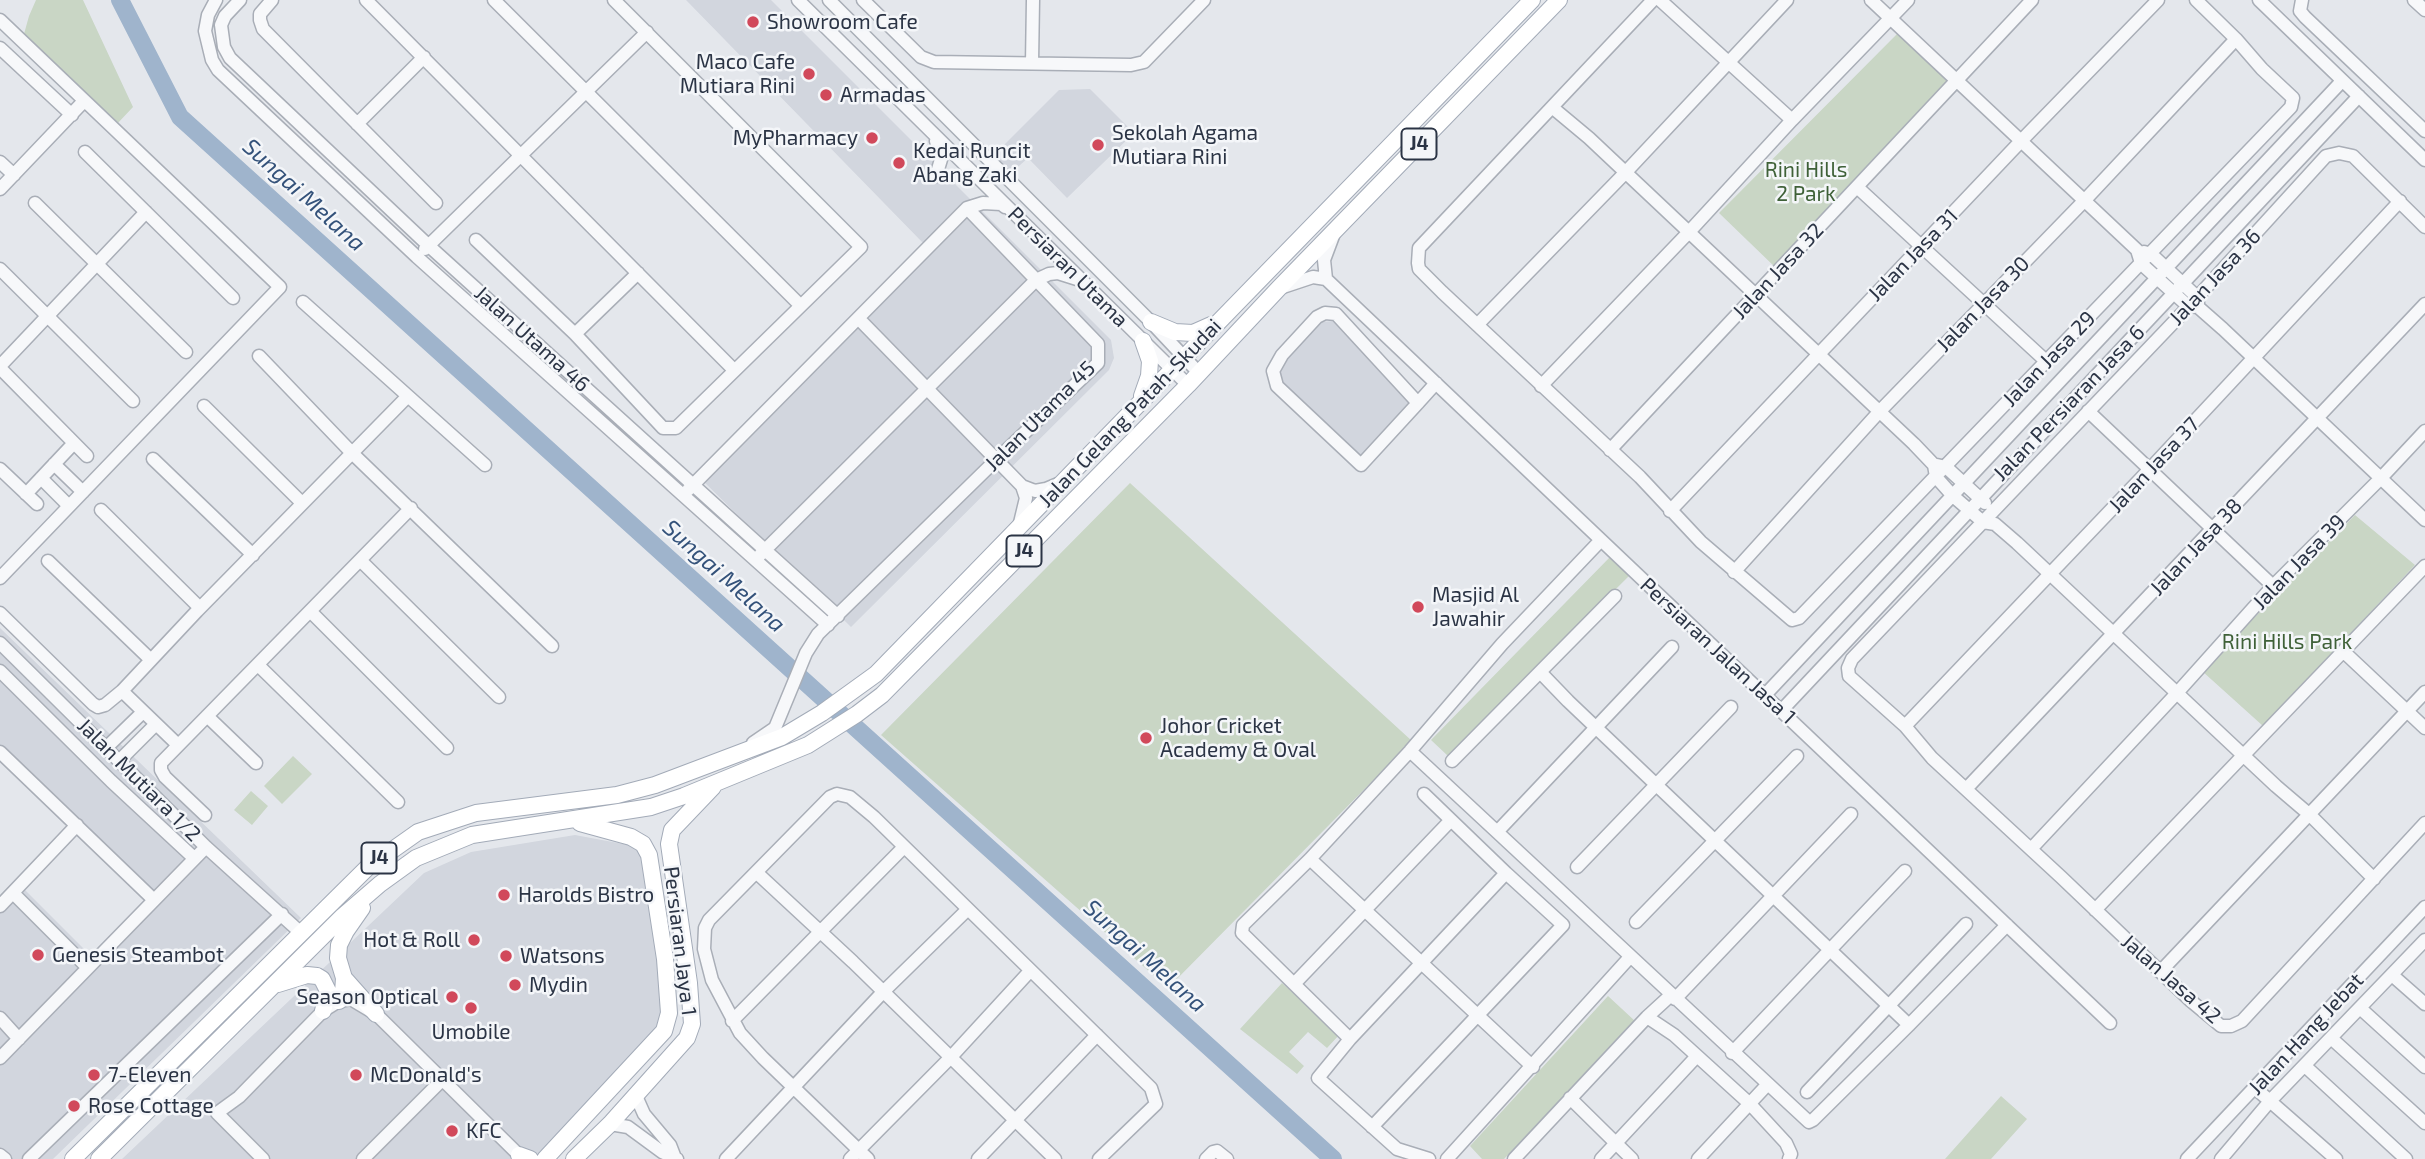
<!DOCTYPE html>
<style>
body{margin:0}
canvas{display:block;background:#e4e7ec}
</style>
<canvas width="2425" height="1159"></canvas>
<script>
const c = document.querySelector('canvas').getContext('2d');
c.lineJoin = 'round';
function fillPath(path, color) { c.fillStyle = color; c.fill(path, 'evenodd'); }
const toPath = rows => new Path2D(rows.map(r => 'M' + r).join(''));
function stroke(path, color, width, dash) { c.strokeStyle = color; c.lineWidth = width; c.lineCap = dash ? 'butt' : 'round'; c.setLineDash(dash || []); c.stroke(path); }
function label(font, color, halo, rows, align = 'center') {
  c.font = font + ' "Exo 2",sans-serif'; c.lineWidth = 5; c.setLineDash([]); c.textBaseline = 'middle'; c.strokeStyle = halo; c.fillStyle = color; for (const [text, x, y, turn = 0] of rows) {
    c.save(); c.translate(x, y); c.rotate((+turn || 0) * Math.PI / 180); c.textAlign = isNaN(turn) ? turn : align; if (halo) c.strokeText(text, 0, 0); c.fillText(text, 0, 0); c.restore();
  }
}
const built = toPath([
 [686,0,771,0,1111,340,1114,358,1109,370,851,627,695,473,923,243],
 [1090,89,1134,133,1067,198,1028,158,1011,173,993,156,1059,90],
 [1335,321,1414,406,1360,460,1278,383,1276,370,1320,322],
 [0,628,301,918,53,1159,0,1159,0,895,15,880,91,956,152,900,0,749],
 [575,835,634,846,646,857,669,1020,541,1159,122,1159,424,873,471,852]
]);
const green = toPath([
 [36,0,83,0,133,107,117,124,24,34,29,16],
 [1900,31,1957,85,1777,269,1719,213],
 [1130,483,1412,741,1168,988,881,735],
 [2355,515,2415,565,2263,726,2202,671],
 [1610,557,1630,575,1448,756,1431,740],
 [293,756,312,774,282,804,264,786],
 [251,791,268,806,252,825,234,810],
 [1282,983,1340,1034,1327,1048,1308,1032,1289,1052,1304,1066,1297,1074,1240,1029],
 [1608,996,1635,1021,1504,1159,1482,1159,1470,1146],
 [2001,1096,2027,1119,1991,1159,1945,1159]
]);
const river = toPath([
 [120,0,180,117,1333,1159]
]);
const minor = toPath([
 [216,0,208,15,205,31,212,60,218,70,417,257,828,625],
 [240,0,225,16,221,25,224,47,230,58,429,246,838,616],
 [272,0,260,14,260,20,263,29,436,203],
 [366,0,734,370],
 [494,0,800,305],
 [798,0,1188,385],
 [829,0,1151,322,1199,373],
 [863,0,921,57,934,62,1131,65,1144,62,1204,0],
 [1653,0,1419,248,1418,263,1419,269,1442,292,1640,477,1701,542,1792,620,1799,618,2291,107,2293,98,2262,69,2236,39,2196,0],
 [1660,0,1792,120],
 [1871,0,2137,250,2141,263,2146,268,2188,306,2198,307,2223,329,2425,520],
 [2259,0,2425,160],
 [2302,0,2300,11,2305,17,2425,131],
 [2414,0,2425,10],
 [0,20,280,287,0,578],
 [0,48,72,115],
 [1032,63,1033,0],
 [1553,108,1589,138,1914,444,1934,465,1936,477,1953,496,1983,522,1995,524,2017,543,2276,786,2310,815,2374,879],
 [357,124,424,57],
 [936,141,942,156,936,176],
 [85,152,233,298],
 [0,162,14,175],
 [1857,187,2047,362],
 [0,189,84,101],
 [35,203,186,352],
 [2425,227,2353,156,2339,153,2326,156,2192,303,1852,659,1848,668,1849,676,1905,726,1932,758,2061,877,2191,1001,2221,1026,2231,1026,2242,1021,2425,823],
 [476,240,575,334,663,428,676,428,861,247,614,0],
 [425,249,647,32],
 [2144,252,2151,254,2197,297,2198,303],
 [0,269,133,401],
 [1326,279,2110,1023],
 [1326,279,1324,260,1333,236],
 [1283,287,1313,277,1326,279],
 [303,302,485,465],
 [858,318,1022,486,1035,491,1046,489,1058,484],
 [1477,325,1625,173,1787,0],
 [575,334,638,273],
 [259,356,352,453,552,646],
 [0,366,146,212],
 [0,368,87,456],
 [1541,386,1689,232,1792,120,1908,0],
 [1418,403,1336,314,1325,313,1317,317,1282,355,1273,371,1277,386,1361,465,1418,403,1436,383],
 [204,406,302,503],
 [2088,411,2273,586],
 [1610,450,2032,0],
 [153,459,253,555],
 [54,464,83,492],
 [1937,465,1946,467,1985,503],
 [0,469,37,504],
 [41,478,69,506],
 [688,490,967,208,983,203,1001,204,1005,207],
 [26,494,74,443],
 [101,510,200,608],
 [1670,511,2021,141,2158,0],
 [1019,527,1026,498,1022,486],
 [760,555,1036,280,1049,274,1058,273,1077,279],
 [360,560,499,697],
 [48,561,151,660],
 [1734,572,1879,412,2084,201,2236,39],
 [311,612,447,748],
 [0,613,93,704,98,707,105,705,122,691,197,611,407,397],
 [0,643,206,847,300,932],
 [2344,652,2425,728],
 [258,665,398,802],
 [0,671,111,781,194,858],
 [1541,673,1568,701,1909,1025],
 [122,691,178,745],
 [1765,695,2342,81],
 [1781,711,2359,96],
 [207,716,256,763],
 [1905,726,2150,469,2400,201],
 [753,743,775,728,806,653,818,634,996,460,1098,363,1098,344,967,208],
 [107,747,143,712],
 [1410,751,1809,1122,1813,1120,1909,1025,2007,925],
 [0,752,154,900],
 [120,760,156,724],
 [1452,761,1615,596],
 [1966,789,2425,304],
 [205,815,165,777,161,770,161,763,411,508],
 [1497,832,1672,647],
 [2031,849,2177,693,2273,586,2381,478,2425,431],
 [1310,859,1533,1067],
 [1577,867,1731,707],
 [757,873,853,962,1055,1159],
 [13,893,88,968],
 [0,906,77,825],
 [2095,910,2425,566],
 [1636,922,1797,756],
 [2160,972,2425,692],
 [2392,975,2425,1004],
 [1294,984,1451,820],
 [1675,999,1851,814],
 [2360,1008,2425,1067],
 [1647,1017,1674,1035,1750,1104,1786,1143,1791,1154,1789,1159],
 [0,1018,19,1039],
 [732,1021,903,848],
 [2331,1038,2425,1123],
 [1350,1039,1242,933,1243,925,1310,859,1410,751,1502,644,1601,540],
 [1732,1053,1905,871],
 [0,1058,206,847],
 [2305,1066,2406,1159],
 [2255,1088,2336,1159],
 [1807,1092,1966,924],
 [636,1096,644,1114,670,1145,675,1158],
 [1570,1098,1632,1159],
 [610,1124,628,1127,662,1152,677,1159],
 [1372,1127,1563,925,1506,873,1424,794],
 [0,1155,5,1159],
 [29,1159,282,914],
 [263,1159,217,1113,239,1097,323,1011,339,1001,351,999,376,1014,523,1159],
 [363,1159,442,1080],
 [726,1159,883,992,967,910],
 [850,1159,951,1057,1030,971],
 [868,1159,763,1058,740,1033,712,980,704,949,705,928,709,920,830,797,837,794,850,797,874,817,1151,1088,1156,1104,1099,1159],
 [978,1159,1097,1035],
 [1206,1159,1213,1152,1217,1151,1227,1159],
 [1429,1159,1397,1149,1318,1078,1350,1039,1506,873],
 [1447,1159,1630,957],
 [1514,1159,1647,1017,1671,995],
 [1601,1159,1697,1056],
 [1698,1159,1767,1085],
 [2187,1159,2425,907],
 [2221,1159,2270,1101,2425,940]
]);
const major = toPath([
 [1151,322,1175,332,1193,333,1211,325],
 [1142,396,1149,376,1150,361,1143,341],
 [362,908,346,931,339,945,338,958,344,978,376,1014],
 [278,984,307,975,317,976,322,979,328,991,323,1011],
 [339,1001,343,993,344,978],
 [519,1155,530,1159],
 [73,1159,367,868,418,832,476,813,617,795,655,785,782,737,822,713,876,674,1532,0],
 [99,1159,343,916,380,884,416,858,472,835,651,807,684,796,808,745,857,714,882,695,1188,385,1279,288,1559,0],
 [545,1159,664,1031,669,1013,665,959,649,855,643,844,631,837,580,823],
 [574,1159,610,1124,687,1038,692,1024,689,983,669,844,672,830,713,787]
]);
const markers = [
 [753,22,7,"#d1495b"],
 [809,74,7,"#d1495b"],
 [826,95,7,"#d1495b"],
 [872,138,7,"#d1495b"],
 [1098,145,7,"#d1495b"],
 [899,163,7,"#d1495b"],
 [1418,607,7,"#d1495b"],
 [1146,738,7,"#d1495b"],
 [504,895,7,"#d1495b"],
 [474,940,7,"#d1495b"],
 [38,955,7,"#d1495b"],
 [506,956,7,"#d1495b"],
 [515,985,7,"#d1495b"],
 [452,997,7,"#d1495b"],
 [471,1008,7,"#d1495b"],
 [94,1075,7,"#d1495b"],
 [356,1075,7,"#d1495b"],
 [74,1106,7,"#d1495b"],
 [452,1131,7,"#d1495b"]
];
const shields = [
 [1419,144,35],
 [1024,551,35],
 [379,858,35]
];
const shieldNames = [
 ["J4",1419,144],
 ["J4",1024,551],
 ["J4",379,858]
];
const poiNames = [
 ["Showroom Cafe",767,22],
 ["Maco Cafe",795,62,"right"],
 ["Mutiara Rini",795,86,"right"],
 ["Armadas",840,95],
 ["Sekolah Agama",1112,133],
 ["Mutiara Rini",1112,157],
 ["MyPharmacy",858,138,"right"],
 ["Kedai Runcit",913,151],
 ["Abang Zaki",913,175],
 ["Masjid Al",1432,595],
 ["Jawahir",1432,619],
 ["Johor Cricket",1160,726],
 ["Academy & Oval",1160,750],
 ["Harolds Bistro",518,895],
 ["Hot & Roll",460,940,"right"],
 ["Genesis Steambot",52,955],
 ["Watsons",520,956],
 ["Mydin",529,985],
 ["Season Optical",438,997,"right"],
 ["Umobile",471,1032,"center"],
 ["7-Eleven",108,1075],
 ["McDonald's",370,1075],
 ["Rose Cottage",88,1106],
 ["KFC",466,1131]
];
const parkNames = [
 ["Rini Hills",1806,170],
 ["2 Park",1806,194],
 ["Rini Hills Park",2287,642]
];
const streetNames = [
 ["Jalan Jasa 31",1913,255,-46],
 ["Persiaran Utama",1068,267,45],
 ["Jalan Jasa 32",1778,271,-47],
 ["Jalan Jasa 36",2215,277,-47],
 ["Jalan Jasa 30",1983,304,-46],
 ["Jalan Utama 46",532,339,42],
 ["Jalan Jasa 29",2049,359,-46],
 ["Jalan Persiaran Jasa 6",2069,403,-46],
 ["Jalan Gelang Patah-Skudai",1130,413,-46],
 ["Jalan Utama 45",1040,416,-45],
 ["Jalan Jasa 37",2154,465,-47],
 ["Jalan Jasa 38",2196,547,-47],
 ["Jalan Jasa 39",2299,562,-46],
 ["Persiaran Jalan Jasa 1",1718,651,43],
 ["Jalan Mutiara 1/2",139,780,45],
 ["Persiaran Jaya 1",680,941,83],
 ["Jalan Jasa 42",2171,979,41],
 ["Jalan Hang Jebat",2306,1034,-47]
];
const waterNames = [
 ["Sungai Melana",304,195,42],
 ["Sungai Melana",724,576,42],
 ["Sungai Melana",1145,956,42]
];
fillPath(built, '#d2d6de');
fillPath(green, '#c9d6c5');
stroke(river, '#9fb4cc', 18);
stroke(minor, '#a9aeb7', 15);
stroke(major, '#a3abb8', 18);
stroke(minor, '#f7f8fa', 12);
stroke(major, '#fff', 16);
for (const [x, y, r, color] of markers) { const dot = new Path2D(); dot.arc(x, y, r, 0, 2 * Math.PI); c.fillStyle = color; c.fill(dot); stroke(dot, '#f4f6f9', 2.5); }
for (const [x, y, w] of shields) { const box = new Path2D(); box.roundRect(x - w / 2, y - 15.5, w, 31, 5); c.fillStyle = '#f4f6f9'; c.fill(box); stroke(box, '#2b3445', 2); }
label('bold 19px', '#2b3445', null, shieldNames);
label('21px', '#2b3445', '#f4f6f9', poiNames, 'left');
label('21px', '#3f6138', '#f4f6f9', parkNames);
label('21px', '#2b3445', '#f4f6f9', streetNames);
label('italic 23px', '#34527a', '#f4f6f9', waterNames);
</script>
